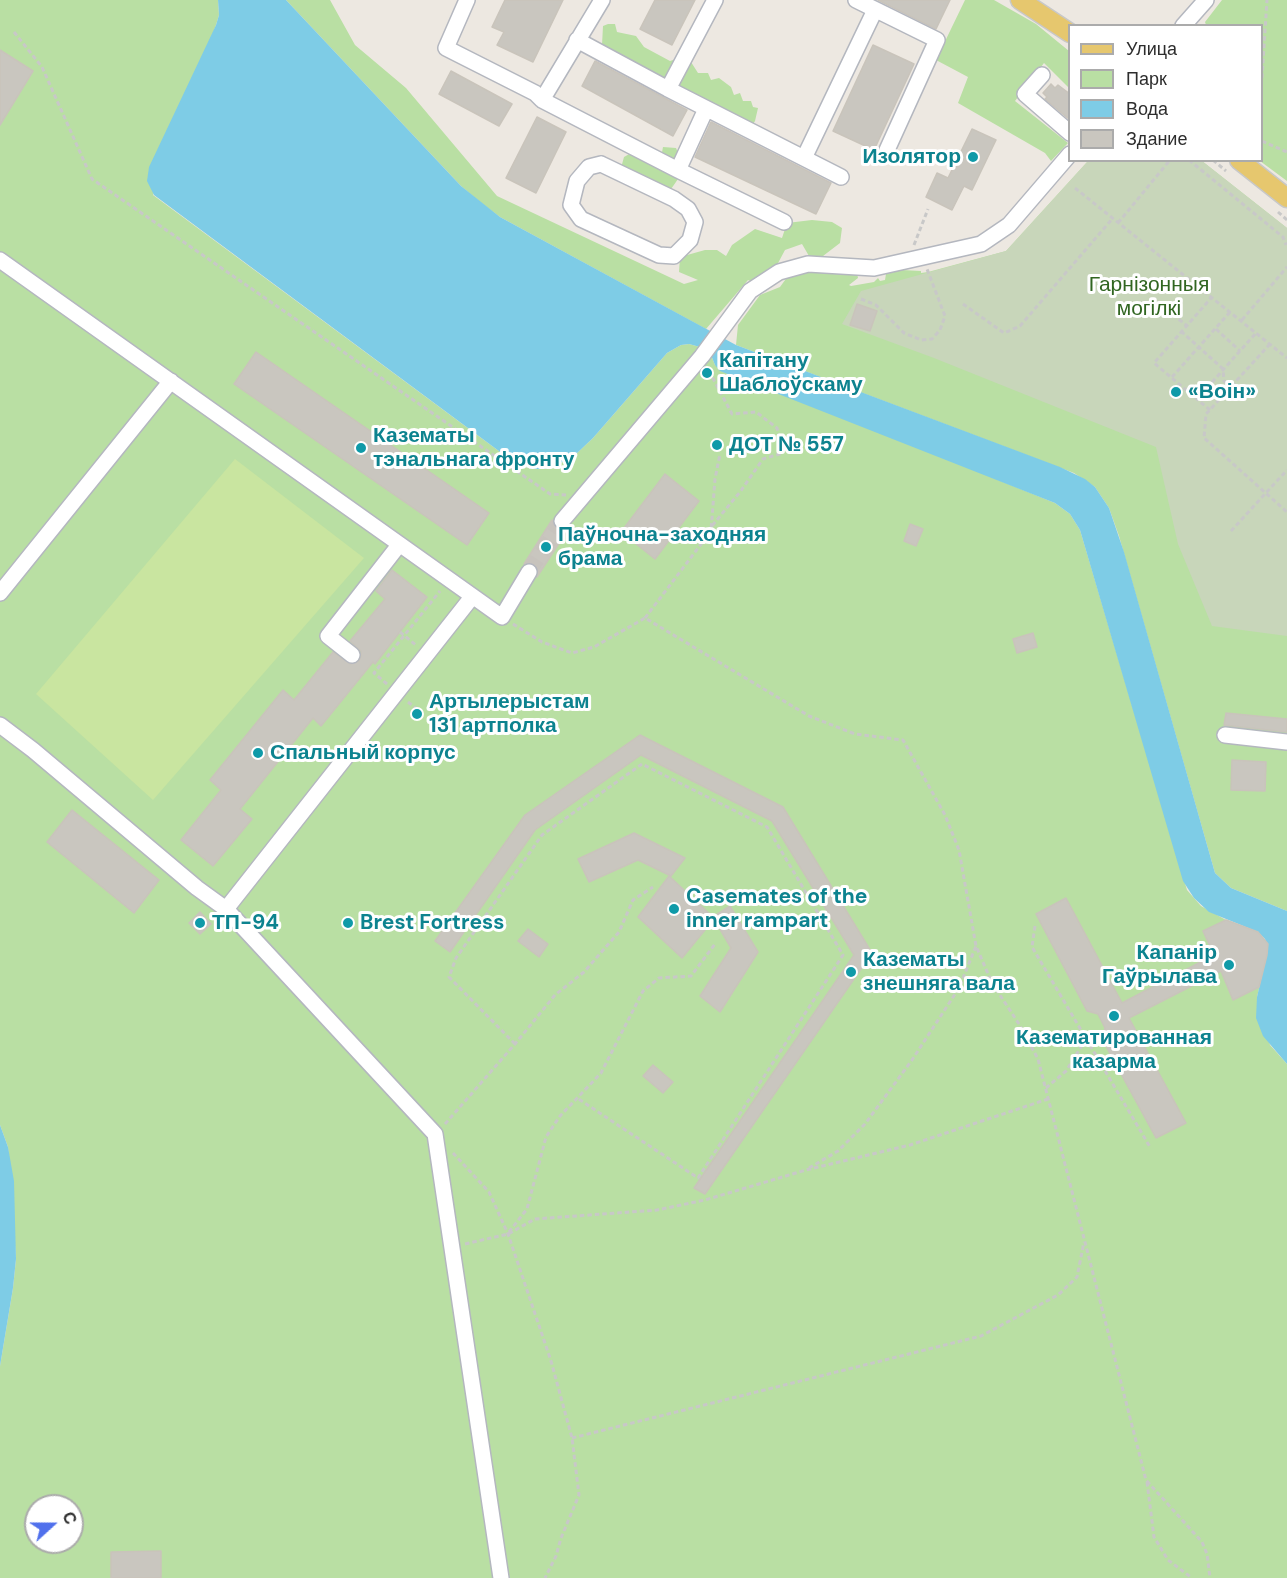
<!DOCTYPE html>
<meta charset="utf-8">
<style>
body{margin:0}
#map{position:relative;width:1287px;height:1578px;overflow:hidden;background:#ede8e1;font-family:"DM Sans",sans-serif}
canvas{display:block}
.legend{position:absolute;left:1068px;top:24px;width:195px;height:138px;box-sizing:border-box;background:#fff;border:2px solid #ababab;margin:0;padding:8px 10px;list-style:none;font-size:18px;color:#2d2d2d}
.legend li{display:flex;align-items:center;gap:12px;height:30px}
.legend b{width:30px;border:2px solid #ababab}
.north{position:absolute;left:24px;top:1494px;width:60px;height:60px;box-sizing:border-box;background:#fff;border:2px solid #ababab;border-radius:50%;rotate:69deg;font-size:16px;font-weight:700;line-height:24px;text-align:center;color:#2d2d2d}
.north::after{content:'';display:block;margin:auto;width:21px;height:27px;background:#5070ec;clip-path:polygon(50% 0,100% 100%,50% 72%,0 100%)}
</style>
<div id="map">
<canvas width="1287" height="1578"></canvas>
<ul class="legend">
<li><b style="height:8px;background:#e6c76e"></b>Улица</li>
<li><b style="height:16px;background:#b9dfa3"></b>Парк</li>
<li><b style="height:16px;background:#7ecce6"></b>Вода</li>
<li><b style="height:16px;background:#c9c6bf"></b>Здание</li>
</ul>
<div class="north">С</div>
</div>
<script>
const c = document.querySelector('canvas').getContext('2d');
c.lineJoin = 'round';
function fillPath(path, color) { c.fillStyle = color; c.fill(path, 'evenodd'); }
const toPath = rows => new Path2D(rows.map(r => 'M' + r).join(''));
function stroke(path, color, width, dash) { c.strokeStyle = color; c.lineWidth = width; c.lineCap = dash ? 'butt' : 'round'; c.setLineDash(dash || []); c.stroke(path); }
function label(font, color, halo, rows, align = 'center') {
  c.font = font + ' "DM Sans",sans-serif'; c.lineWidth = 6; c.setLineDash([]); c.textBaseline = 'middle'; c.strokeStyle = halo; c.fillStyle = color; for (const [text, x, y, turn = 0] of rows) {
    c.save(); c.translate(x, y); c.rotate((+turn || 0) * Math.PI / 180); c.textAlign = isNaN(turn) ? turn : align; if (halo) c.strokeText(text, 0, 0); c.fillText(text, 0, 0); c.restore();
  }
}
const green = toPath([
 [0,0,218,0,219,15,216,25,153,195,511,460,521,466,532,469,555,466,575,455,593,438,667,353,681,345,689,344,700,347,711,355,715,365,1055,503,1070,514,1080,530,1187,890,1201,906,1226,920,1258,932,1268,944,1267,955,1257,997,1270,1045,1287,1064,1287,1578,0,1578,0,1366,13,1288,16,1259,8,1147,0,1125],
 [36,1506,72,1506,72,1542,36,1542],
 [286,0,330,0,355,45,406,88,497,196,684,284,698,280,679,272,680,257,705,250,717,250,726,256,732,245,755,229,782,238,787,223,812,220,832,222,842,228,840,243,823,256,809,256,802,244,785,250,777,265,750,281,748,280,706,329,500,217,480,202,461,186],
 [965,0,994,0,1036,24,1069,51,1069,88,1044,63,1015,101,1068,143,1051,161,1045,153,958,103,968,77,936,60],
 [1222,0,1287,0,1287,181,1260,161,1262,26,1206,25,1205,22],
 [608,24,615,24,617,32,636,36,644,47,670,61,679,58,691,62,698,73,708,73,711,80,719,78,731,87,734,95,740,93,743,101,751,101,753,107,758,108,755,121,751,127,682,91,679,84,662,79,632,60,606,51,602,45,603,26],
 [663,147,676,148,679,155,678,179,669,192,621,168,624,157,631,153,649,160,650,165,660,163],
 [1088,161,1202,161,1287,228,1287,911,1231,888,1215,873,1119,536,1109,508,1095,487,1074,473,736,345,738,325,760,295,780,287,788,276,810,269,857,273,858,278,849,285,851,286,874,282,878,278,880,281,885,280,886,274,902,270,921,271,921,273,928,272,1006,251]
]);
const cemetery = toPath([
 [1088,161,1202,161,1287,228,1287,636,1212,626,1178,544,1156,447,934,358,842,324,861,291,1006,251]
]);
const pitch = toPath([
 [235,459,364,558,153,800,36,694]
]);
const water = toPath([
 [218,0,286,0,461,186,500,217,736,345,1060,467,1085,479,1095,487,1109,508,1124,552,1215,873,1231,888,1287,911,1287,1064,1263,1036,1256,1018,1257,997,1268,949,1265,939,1258,932,1209,912,1194,898,1183,881,1080,530,1070,514,1055,503,720,371,715,365,711,355,700,347,689,344,681,345,667,353,593,438,575,455,555,466,544,469,532,469,511,460,154,195,147,181,149,167,216,25,219,15],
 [0,1125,8,1147,14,1181,16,1259,13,1288,0,1366]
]);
const building = toPath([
 [505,0,563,0,533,62,497,45,504,32,492,27,505,0],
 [655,0,695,0,672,45,640,29,655,0],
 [878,0,950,0,936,29,878,0],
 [873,45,914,64,874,150,833,131,873,45],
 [0,50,33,71,0,125,0,50],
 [595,61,687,110,673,136,582,86,595,61],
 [451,71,512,104,499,126,439,94,451,71],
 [1051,84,1055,88,1058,85,1070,94,1070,120,1045,99,1047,97,1043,93,1051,84],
 [537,117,566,132,536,193,506,178,537,117],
 [711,122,831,183,816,214,695,157,711,122],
 [972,129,996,140,972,190,964,186,952,210,926,197,937,173,948,178,972,129],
 [857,304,877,311,870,331,850,325,857,304],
 [256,352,489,513,467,545,234,384,256,352],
 [665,474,699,501,655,559,621,532,665,474],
 [552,520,555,528,560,530,569,528,537,577,539,572,534,564,524,564,552,520],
 [910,524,923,529,916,546,904,541,910,524],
 [392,570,427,597,375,664,373,662,321,726,313,718,240,809,252,819,213,866,181,840,221,790,210,780,283,690,294,700,333,652,350,664,359,661,361,657,361,651,350,641,385,599,376,591,392,570],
 [1033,633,1037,647,1017,653,1013,639,1033,633],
 [1226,713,1287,719,1287,732,1224,725,1226,713],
 [640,735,783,807,872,953,705,1194,694,1188,854,955,772,821,641,755,535,830,450,952,435,941,525,815,640,735],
 [1232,760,1266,762,1265,791,1231,790,1232,760],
 [72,810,159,880,134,913,47,842,72,810],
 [634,833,685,858,671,876,638,860,589,882,578,859,634,833],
 [669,876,713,917,730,906,758,952,720,1012,700,996,731,948,714,919,682,958,638,917,669,876],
 [1066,898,1122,1003,1214,955,1203,931,1226,920,1258,932,1268,944,1267,955,1259,987,1233,1000,1221,971,1129,1018,1186,1123,1156,1138,1102,1039,1105,1028,1098,1014,1087,1011,1036,914,1066,898],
 [200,912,211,924,200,934,189,923,200,912],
 [528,929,548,944,539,957,518,941,528,929],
 [653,1065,673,1082,663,1093,643,1076,653,1065],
 [161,1551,161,1578,111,1578,111,1552,161,1551]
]);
const minorTunnel = toPath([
 [529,572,562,521]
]);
const path = toPath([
 [14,32,42,67,92,179,550,494,566,495],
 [1262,78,1267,0],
 [1262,141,1287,152],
 [1189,160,1283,237,1286,245],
 [1213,160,1226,171],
 [1075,188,1287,358],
 [1278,212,1287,220],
 [1118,223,1170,160],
 [914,245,928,209],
 [861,299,876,305,904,333,921,340,932,339,940,330,945,316,927,269],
 [963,304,1004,333,1020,326,1113,218],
 [1168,317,1171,313,1186,325],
 [1242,320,1287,267],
 [1216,329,1240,351],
 [1181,331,1223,369,1224,381,1231,387],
 [1270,344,1206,414,1204,438,1287,512],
 [709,371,732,414,756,412,777,428,783,453,763,459,740,492,711,527],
 [1172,377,1230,312],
 [1197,399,1256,333],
 [1210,410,1154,363,1212,297],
 [1231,531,1287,470],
 [645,618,711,531,715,479,720,454],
 [513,624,542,642,572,653,594,647,645,618,809,716,855,734,903,740,945,815,959,850,976,946,992,983,1019,1024,1038,1059,1146,1480,1202,1542,1207,1554,1210,1578],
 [400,632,417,646],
 [387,684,374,673,440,591],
 [408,702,417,709],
 [1035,926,1032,947,1150,1147],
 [515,1044,449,977,456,958,542,835,642,764,767,827,843,955,698,1178,577,1098],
 [1046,1088,1066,1071,1086,1039],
 [445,1124,515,1044,555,995,584,972,619,932,633,900,653,887],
 [453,1153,489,1192,508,1234,551,1361,572,1438,579,1495,561,1538,556,1556,545,1578],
 [809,1168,838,1151,865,1124,912,1060,959,988,976,946],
 [509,1232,527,1209,546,1137,560,1116,601,1073,643,991,659,978,691,976,715,944],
 [465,1244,508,1234,535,1219,657,1210,705,1200,806,1170,910,1145,1048,1099],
 [572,1438,981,1336,1058,1295,1077,1277,1084,1242],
 [1147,1482,1154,1537,1168,1560,1192,1578]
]);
const minor = toPath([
 [467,0,446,48,535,93,542,100],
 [602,0,542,100,678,170,784,222],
 [856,0,937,40,887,150],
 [1183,26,1206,0],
 [577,40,668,89,841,177],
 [1042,75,1025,94,1070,133],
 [668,89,715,0],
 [804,158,875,10],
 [601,164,674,199,688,209,695,222,690,240,674,256,659,255,581,219,571,205,577,181,589,167,601,164],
 [678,170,706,109],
 [0,260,502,617,529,572],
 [562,521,702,356,750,291,779,272,808,264,874,268,981,244,1009,225,1070,154],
 [0,593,171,381],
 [352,655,328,636,399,545],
 [0,725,33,750,197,888,226,909,435,1134,501,1578],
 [1225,735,1287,742],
 [226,909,472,597]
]);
const major = toPath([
 [1020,0,1070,33],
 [1239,160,1287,198]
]);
const markers = [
 [973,157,6,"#0f9aa8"],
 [707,373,6,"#0f9aa8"],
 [1176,392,6,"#0f9aa8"],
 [717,445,6,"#0f9aa8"],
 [361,448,6,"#0f9aa8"],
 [546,547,6,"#0f9aa8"],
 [417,714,6,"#0f9aa8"],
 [258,753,6,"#0f9aa8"],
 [674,909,6,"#0f9aa8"],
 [200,923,6,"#0f9aa8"],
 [348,923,6,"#0f9aa8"],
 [1229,965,6,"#0f9aa8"],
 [851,972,6,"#0f9aa8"],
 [1114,1016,6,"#0f9aa8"]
];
const cultureNames = [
 ["Изолятор",961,157,"right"],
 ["Капітану",719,361],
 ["Шаблоўскаму",719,385],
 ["«Воін»",1188,392],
 ["Казематы",373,436],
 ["тэнальнага фронту",373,460],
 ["ДОТ № 557",729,445],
 ["Паўночна-заходняя",558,535],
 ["брама",558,559],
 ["Артылерыстам",429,702],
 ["131 артполка",429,726],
 ["Спальный корпус",270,753],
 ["Casemates of the",686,897],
 ["inner rampart",686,921],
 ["ТП-94",212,923],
 ["Brest Fortress",360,923],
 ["Капанір",1217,953,"right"],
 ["Гаўрылава",1217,977,"right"],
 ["Казематы",863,960],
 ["знешняга вала",863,984],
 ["Казематированная",1114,1038,"center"],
 ["казарма",1114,1062,"center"]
];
const parkNames = [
 ["Гарнізонныя",1149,285],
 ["могілкі",1149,309]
];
fillPath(green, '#b9dfa3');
fillPath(cemetery, '#c8d6ba');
fillPath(pitch, '#c9e5a0');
fillPath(water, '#7ecce6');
fillPath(building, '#c9c6bf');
stroke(building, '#c9c4bb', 1.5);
stroke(minorTunnel, '#c7c3bd', 15, [15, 8]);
stroke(minor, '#b4b7bf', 18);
stroke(major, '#c8c8c8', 21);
stroke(path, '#c8c8c8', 3, [4.5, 3]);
stroke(minor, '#fff', 15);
stroke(major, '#e6c76e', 18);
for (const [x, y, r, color] of markers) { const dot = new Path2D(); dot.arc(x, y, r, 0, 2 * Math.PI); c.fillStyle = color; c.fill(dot); stroke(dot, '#fff', 2); }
label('bold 21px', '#0d838f', '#fff', cultureNames, 'left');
label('21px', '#316621', '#fff', parkNames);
</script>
